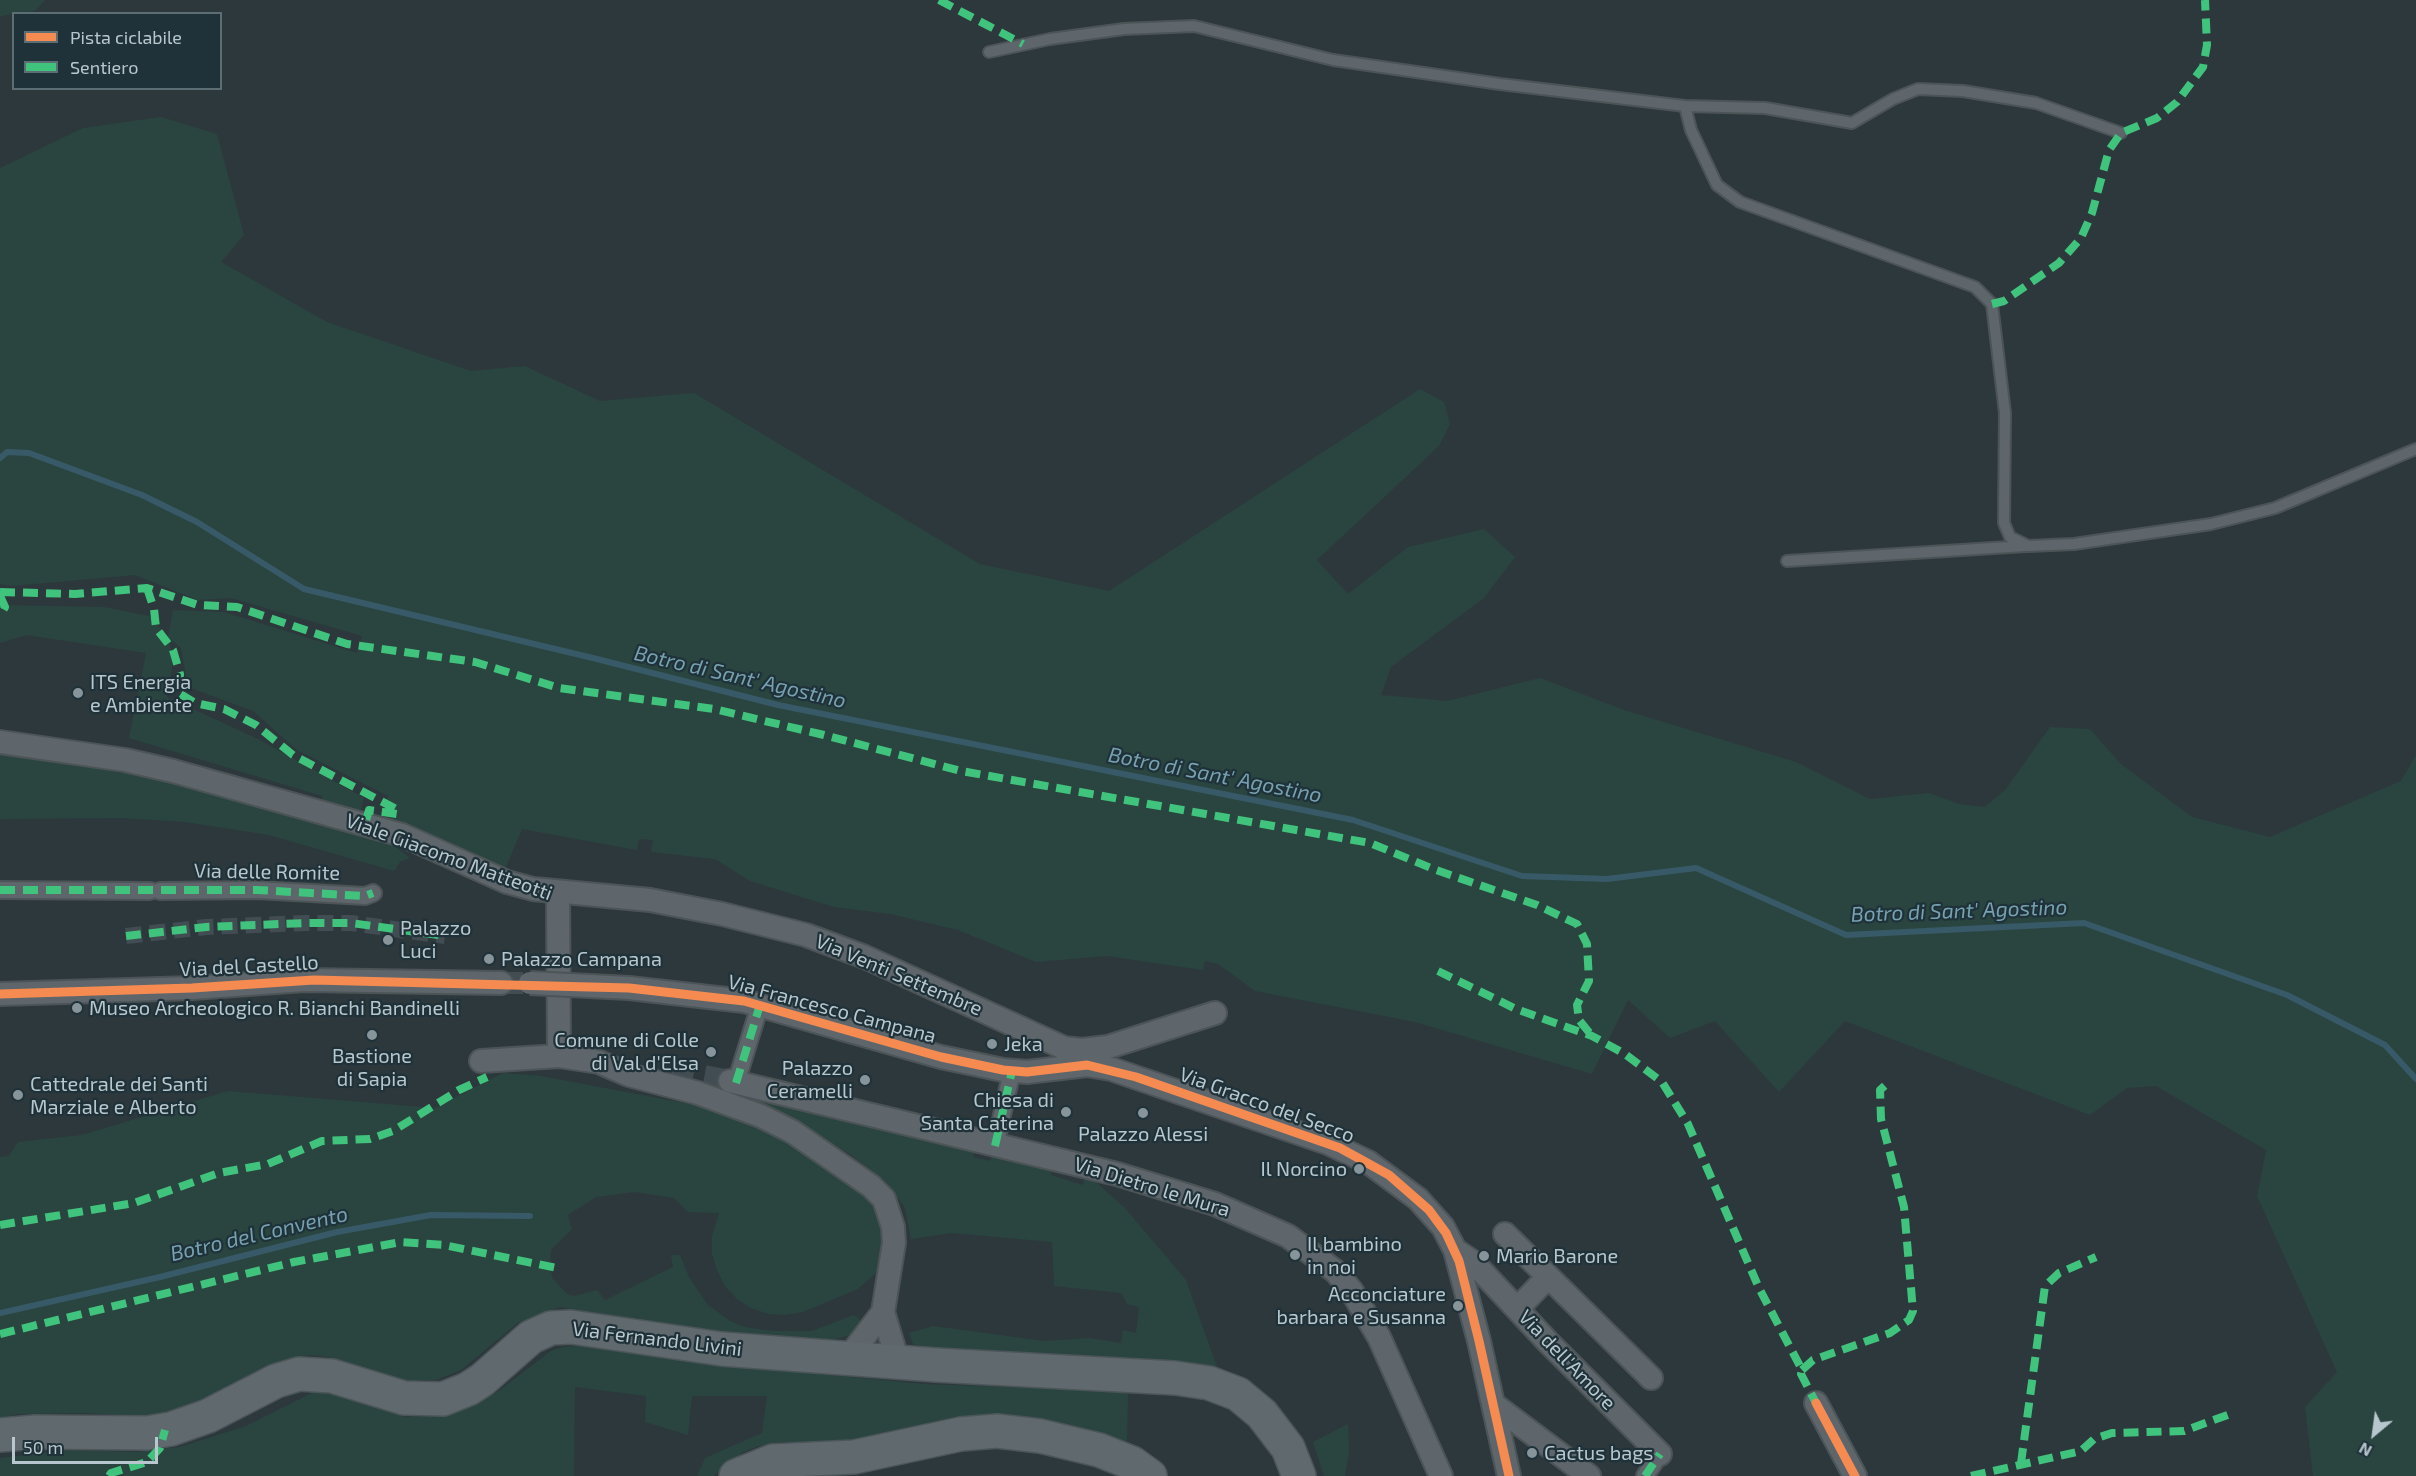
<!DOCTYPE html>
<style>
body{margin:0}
#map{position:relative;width:2416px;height:1476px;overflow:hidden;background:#2d383d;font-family:"Exo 2",sans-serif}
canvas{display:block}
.legend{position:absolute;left:12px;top:12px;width:210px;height:78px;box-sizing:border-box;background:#1f3239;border:2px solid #5c6e74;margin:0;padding:8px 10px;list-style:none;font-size:18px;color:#b8c7cd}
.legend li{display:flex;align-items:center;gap:12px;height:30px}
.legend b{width:30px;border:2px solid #5c6e74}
.north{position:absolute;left:2344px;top:1404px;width:60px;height:60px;-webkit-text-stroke:4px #1f3239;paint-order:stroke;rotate:209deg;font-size:16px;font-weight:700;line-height:24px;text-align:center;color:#b8c7cd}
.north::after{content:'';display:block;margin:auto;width:21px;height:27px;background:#b8c7cd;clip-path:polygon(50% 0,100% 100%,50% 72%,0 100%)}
.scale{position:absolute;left:12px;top:1437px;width:146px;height:27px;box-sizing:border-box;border:3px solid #b8c7cd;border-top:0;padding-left:8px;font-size:18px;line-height:21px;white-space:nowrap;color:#b8c7cd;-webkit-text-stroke:4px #1f3239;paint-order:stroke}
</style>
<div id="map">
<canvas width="2416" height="1476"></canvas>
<ul class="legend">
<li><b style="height:8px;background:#f68b52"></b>Pista ciclabile</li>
<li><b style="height:8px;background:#40c37c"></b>Sentiero</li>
</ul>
<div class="north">N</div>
<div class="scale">50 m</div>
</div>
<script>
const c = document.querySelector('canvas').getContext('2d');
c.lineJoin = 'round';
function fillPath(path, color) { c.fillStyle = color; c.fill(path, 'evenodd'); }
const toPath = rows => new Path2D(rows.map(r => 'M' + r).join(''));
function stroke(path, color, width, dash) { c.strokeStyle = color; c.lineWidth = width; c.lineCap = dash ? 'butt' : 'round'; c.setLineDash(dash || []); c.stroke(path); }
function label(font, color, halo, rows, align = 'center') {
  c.font = font + ' "Exo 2",sans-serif'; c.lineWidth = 4.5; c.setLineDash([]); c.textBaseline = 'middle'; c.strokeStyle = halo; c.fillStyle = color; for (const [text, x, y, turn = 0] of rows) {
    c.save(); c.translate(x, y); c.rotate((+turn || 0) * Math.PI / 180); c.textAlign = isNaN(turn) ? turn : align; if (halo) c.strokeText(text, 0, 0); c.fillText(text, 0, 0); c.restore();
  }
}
const green = toPath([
 [0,0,45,0,35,11,0,16],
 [161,117,217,134,244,235,221,262,327,322,471,371,525,366,600,401,694,393,980,564,1109,591,1420,389,1444,402,1450,424,1439,446,1317,560,1348,594,1408,547,1484,529,1515,557,1484,598,1391,667,1381,695,1447,701,1540,678,1624,710,1796,762,1870,799,1929,793,1959,804,1985,807,2005,790,2050,727,2090,729,2121,764,2192,817,2270,837,2401,781,2416,755,2416,1476,2313,1476,2305,1407,2337,1372,2257,1196,2266,1150,2156,1086,2127,1088,2090,1115,1845,1021,1779,1092,1715,1021,1670,1038,1628,1000,1592,1074,1415,1022,1255,991,1218,964,1205,961,1203,970,1107,956,1036,962,958,930,890,914,834,907,750,881,715,859,651,852,653,840,639,839,637,850,522,829,505,869,382,816,388,796,297,750,253,711,188,687,181,648,169,638,173,662,167,697,258,739,364,798,360,813,323,802,322,796,129,738,146,653,26,635,0,643,0,605,104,607,149,616,168,637,173,610,224,612,357,653,362,636,231,598,198,600,135,575,12,586,0,584,0,168,83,128],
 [0,750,119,770,331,824,393,845,410,858,400,862,394,871,269,835,185,822,123,818,0,819],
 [503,1073,541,1076,721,1110,793,1140,872,1195,885,1226,881,1264,875,1274,858,1289,803,1312,785,1315,768,1314,751,1308,737,1299,725,1286,717,1270,712,1254,712,1236,719,1213,688,1212,674,1198,635,1192,596,1197,568,1215,572,1229,551,1250,550,1269,553,1279,567,1294,574,1296,597,1290,605,1300,673,1267,671,1255,680,1255,689,1277,707,1304,730,1321,745,1327,771,1331,812,1331,854,1315,861,1321,859,1325,852,1334,840,1338,813,1342,751,1338,560,1307,519,1322,461,1370,436,1380,401,1380,330,1357,309,1355,284,1360,181,1412,143,1417,86,1413,18,1414,0,1418,0,1157,9,1156,18,1142,82,1135,228,1091,435,1108],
 [734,1088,975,1151,973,1157,990,1161,993,1155,1053,1165,1051,1175,1083,1185,1086,1173,1125,1208,1186,1280,1217,1367,1051,1360,929,1350,913,1344,909,1333,933,1326,1044,1341,1089,1338,1121,1343,1123,1330,1136,1333,1139,1307,1127,1304,1121,1293,1054,1286,1052,1242,952,1233,911,1239,905,1208,888,1184,851,1155,775,1109,732,1096],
 [578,1346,695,1362,923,1384,1128,1391,1127,1441,1052,1421,989,1415,843,1443,781,1442,759,1446,743,1452,714,1476,697,1476,705,1458,762,1433,767,1396,692,1396,688,1435,645,1422,646,1396,575,1387,574,1476,0,1476,0,1458,68,1450,136,1452,180,1447,246,1426,316,1391,346,1397,407,1417,447,1415,496,1393,551,1351,563,1347],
 [1348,1424,1349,1452,1345,1476,1324,1476,1313,1442]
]);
const stream = toPath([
 [0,458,7,452,29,453,142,495,197,522,304,589,597,659,778,705,1353,820,1522,876,1607,879,1696,868,1846,935,2084,923,2287,995,2385,1045,2416,1079],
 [0,1313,160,1277,337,1232,431,1215,530,1216]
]);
const pedestrianTunnel = toPath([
 [126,936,206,927,306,923,351,923,445,936]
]);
const minorTunnel = toPath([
 [501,983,530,983],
 [672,1070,730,1081]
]);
const service = toPath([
 [989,52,1050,39,1124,29,1194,26,1333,60,1500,84,1685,106,1691,130,1717,185,1740,202,1975,287,1992,304,2005,413,2004,523,2010,537,2028,546,2074,544,2211,524,2275,508,2416,449],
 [1685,106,1765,108,1852,123,1893,99,1918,89,1963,91,2036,103,2121,133],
 [1787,561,2025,546]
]);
const pedestrian = toPath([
 [0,890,150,891],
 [160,891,257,890,365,896,373,893],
 [736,1083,760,1005],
 [995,1146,1012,1071],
 [1645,1476,1660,1454]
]);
const minor = toPath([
 [0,742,125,760,173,771,402,835,507,882,533,889,650,900,722,914,806,935,865,957,1062,1047,1087,1065],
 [558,893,559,1056,599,1062,629,1075,698,1093,761,1116,793,1132,871,1186,884,1199,893,1227,894,1243,883,1312,898,1362],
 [629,988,744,1001,941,1057,1003,1070,1027,1072,1087,1065,1111,1069,1328,1143,1368,1162,1418,1199,1443,1227,1455,1250,1479,1341,1509,1476],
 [0,994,192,988,304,980,501,983],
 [1063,1048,1082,1050,1108,1047,1215,1013],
 [481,1061,559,1056],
 [730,1081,1117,1174,1215,1204,1288,1236,1335,1271,1351,1290,1379,1337,1441,1476],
 [1505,1234,1651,1378],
 [1455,1250,1473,1262,1548,1342,1660,1454],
 [1517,1309,1547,1278],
 [848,1358,883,1312],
 [1816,1403,1855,1476],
 [1493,1404,1589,1476]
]);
const primary = toPath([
 [0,1435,35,1432,147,1433,171,1429,208,1416,276,1381,299,1374,332,1376,404,1398,443,1399,468,1389,482,1380,531,1337,551,1328,571,1327,722,1349,936,1365,1175,1378,1209,1383,1238,1394,1262,1414,1288,1448,1299,1476],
 [736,1476,773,1461,854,1457,961,1434,997,1431,1040,1436,1099,1450,1132,1463,1150,1476]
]);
const minorBridge = toPath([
 [530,983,629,988]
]);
const quiet = toPath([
 [939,0,1023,44],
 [1992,304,2004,301,2059,263,2081,238,2092,213,2109,150,2121,133,2157,118,2177,102,2203,67,2207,45,2205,0],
 [147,588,154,609,156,628,173,650,180,674,179,693,195,703,224,709,256,725,293,755,398,810,397,814,369,810,365,824],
 [0,592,75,594,147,588,198,605,237,607,347,644,475,662,559,688,714,709,824,735,961,771,1370,843,1436,870,1537,905,1577,924,1587,944,1589,981,1577,1005,1579,1020,1592,1036],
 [0,596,5,607,0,616],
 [0,890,257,890,365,896,373,893],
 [126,936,206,927,306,923,351,923,445,936],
 [1438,971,1516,1009,1592,1036,1625,1054,1662,1082,1688,1124,1759,1288,1802,1370,1801,1374,1816,1403],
 [736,1083,760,1005],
 [995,1146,1012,1071],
 [0,1225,134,1203,219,1173,268,1164,322,1141,370,1139,393,1131,459,1090,487,1077],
 [0,1334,294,1262,401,1242,444,1245,557,1268],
 [1802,1370,1813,1360,1890,1333,1909,1320,1913,1311,1904,1207,1881,1119,1880,1090,1889,1082],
 [2021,1463,2045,1286,2059,1273,2096,1257],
 [109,1476,111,1473,147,1462,160,1448,165,1430],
 [1645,1476,1660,1454],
 [1971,1476,2081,1451,2094,1439,2112,1433,2184,1431,2230,1414]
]);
const cycleway = toPath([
 [0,994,192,988,314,980,629,988,744,1001,941,1057,1003,1070,1027,1072,1087,1065,1136,1077,1340,1148,1389,1175,1429,1210,1446,1233,1459,1261,1479,1341,1509,1476],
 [1816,1403,1855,1476]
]);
const markers = [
 [78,693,6,"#87959b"],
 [388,940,6,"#87959b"],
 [489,959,6,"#87959b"],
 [77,1008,6,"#87959b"],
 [372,1035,6,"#87959b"],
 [992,1044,6,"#87959b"],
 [711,1052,6,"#87959b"],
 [865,1080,6,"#87959b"],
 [18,1095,6,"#87959b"],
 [1066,1112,6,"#87959b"],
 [1143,1113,6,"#87959b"],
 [1359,1169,6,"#87959b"],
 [1295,1255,6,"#87959b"],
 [1484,1256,6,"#87959b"],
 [1458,1306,6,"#87959b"],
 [1532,1453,6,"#87959b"]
];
const poiNames = [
 ["ITS Energia",90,682],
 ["e Ambiente",90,705],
 ["Palazzo",400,928],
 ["Luci",400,951],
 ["Palazzo Campana",501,959],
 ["Museo Archeologico R. Bianchi Bandinelli",89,1008],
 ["Comune di Colle",699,1040,"right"],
 ["di Val d'Elsa",699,1063,"right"],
 ["Jeka",1004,1044],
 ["Bastione",372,1056,"center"],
 ["di Sapia",372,1079,"center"],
 ["Palazzo",853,1068,"right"],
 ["Ceramelli",853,1091,"right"],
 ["Cattedrale dei Santi",30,1084],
 ["Marziale e Alberto",30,1107],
 ["Chiesa di",1054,1100,"right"],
 ["Santa Caterina",1054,1123,"right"],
 ["Palazzo Alessi",1143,1134,"center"],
 ["Il Norcino",1347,1169,"right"],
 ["Il bambino",1307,1244],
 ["in noi",1307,1267],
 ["Mario Barone",1496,1256],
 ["Acconciature",1446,1294,"right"],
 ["barbara e Susanna",1446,1317,"right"],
 ["Cactus bags",1544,1453]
];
const streetNames = [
 ["Viale Giacomo Matteotti",449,857,20],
 ["Via delle Romite",267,872,1],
 ["Via del Castello",249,966,-3],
 ["Via Venti Settembre",899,975,23],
 ["Via Francesco Campana",832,1009,15],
 ["Via Gracco del Secco",1267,1105,20],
 ["Via Dietro le Mura",1152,1187,17],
 ["Via Fernando Livini",657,1339,7],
 ["Via dell'Amore",1567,1360,46]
];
const waterNames = [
 ["Botro di Sant' Agostino",740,677,13],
 ["Botro di Sant' Agostino",1215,775,11],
 ["Botro di Sant' Agostino",1959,911,-2],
 ["Botro del Convento",259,1234,-13]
];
fillPath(green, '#2a4540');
stroke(stream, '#385a68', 6);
stroke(pedestrianTunnel, '#424d53', 16, [16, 8]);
stroke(minorTunnel, '#424d53', 22, [22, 11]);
stroke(service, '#4c5457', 14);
stroke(pedestrian, '#4c5457', 20);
stroke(minor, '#4c5457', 26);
stroke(primary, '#4b555a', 36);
stroke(service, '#5e666b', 10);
stroke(pedestrian, '#5e666b', 16);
stroke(minor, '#5e666b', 22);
stroke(primary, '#60696d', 33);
stroke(minorBridge, '#4c5457', 26, []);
stroke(minorBridge, '#5e666b', 22);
stroke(quiet, '#40c37c', 8, [15, 8]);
stroke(cycleway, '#f68b52', 9);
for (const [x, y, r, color] of markers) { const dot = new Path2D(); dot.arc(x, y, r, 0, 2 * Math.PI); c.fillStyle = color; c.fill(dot); stroke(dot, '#1f3239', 2); }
label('20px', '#b8c7cd', '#1f3239', poiNames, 'left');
label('20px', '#b8c7cd', '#1f3239', streetNames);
label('italic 21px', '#77a1b1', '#1f3239', waterNames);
</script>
